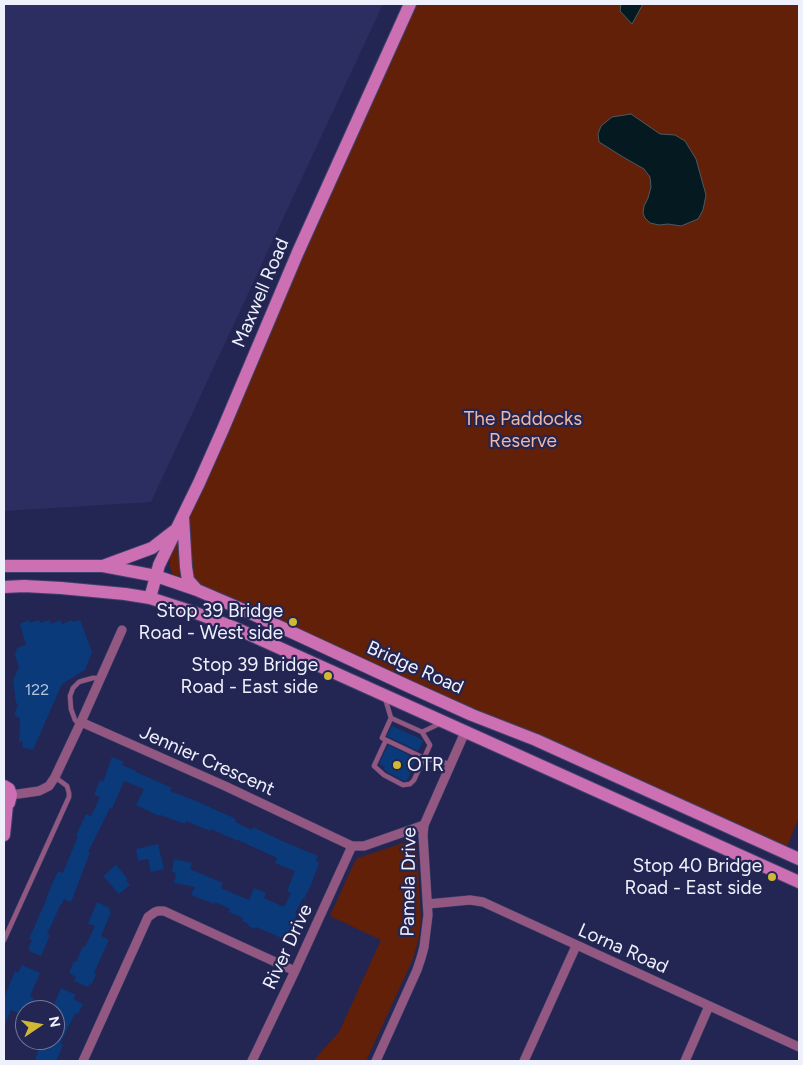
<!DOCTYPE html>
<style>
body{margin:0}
#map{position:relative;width:803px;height:1065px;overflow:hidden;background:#232553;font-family:Figtree,sans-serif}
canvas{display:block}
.frame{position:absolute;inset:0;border:5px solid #eef0fc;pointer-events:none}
.north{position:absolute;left:15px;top:1000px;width:50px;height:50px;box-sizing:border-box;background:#232553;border:1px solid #747697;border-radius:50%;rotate:78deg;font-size:14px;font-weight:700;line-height:20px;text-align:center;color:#eef0fc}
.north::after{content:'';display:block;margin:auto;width:18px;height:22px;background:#d0b836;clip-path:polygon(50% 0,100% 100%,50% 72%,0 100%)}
</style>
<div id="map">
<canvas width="803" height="1065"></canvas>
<div class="frame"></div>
<div class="north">N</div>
</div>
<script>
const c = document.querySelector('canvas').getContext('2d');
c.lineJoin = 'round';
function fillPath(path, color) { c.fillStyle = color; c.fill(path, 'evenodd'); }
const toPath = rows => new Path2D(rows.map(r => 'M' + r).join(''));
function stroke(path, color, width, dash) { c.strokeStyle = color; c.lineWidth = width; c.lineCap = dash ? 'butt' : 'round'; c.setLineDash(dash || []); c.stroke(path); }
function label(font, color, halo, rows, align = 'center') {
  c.font = font + ' Figtree,sans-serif'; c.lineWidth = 4.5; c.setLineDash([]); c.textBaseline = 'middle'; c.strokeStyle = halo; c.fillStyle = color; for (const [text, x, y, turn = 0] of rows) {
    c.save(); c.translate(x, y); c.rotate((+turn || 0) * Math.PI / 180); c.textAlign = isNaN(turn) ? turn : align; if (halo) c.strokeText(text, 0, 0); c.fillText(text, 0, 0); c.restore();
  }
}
const built = toPath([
 [4,4,383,4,151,502,4,511]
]);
const green = toPath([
 [411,4,799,4,799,817,785,852,174,581,170,566,170,550],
 [409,841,413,843,417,846,421,919,419,937,413,959,366,1061,313,1061,339,1032,381,940,330,916,354,863,358,858]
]);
const water = toPath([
 [621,4,643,4,632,24,620,11,621,4],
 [631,114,660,134,675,135,685,141,696,159,706,195,703,210,698,219,681,226,668,224,659,225,650,223,645,218,643,213,644,206,648,198,651,187,650,177,644,169,623,157,599,142,598,134,601,126,612,117,631,114]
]);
const building = toPath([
 [29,620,29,623,39,620,40,623,50,620,51,624,60,620,62,624,72,620,73,622,80,620,92,652,85,670,62,684,33,750,22,747,23,742,19,741,20,718,14,715,18,704,16,703,13,680,19,667,15,655,17,648,26,645,20,624],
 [392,726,421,739,423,741,418,751,387,736],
 [388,745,415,758,413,762,415,762,407,780,404,781,387,772,384,769,385,767,379,764],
 [112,757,124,762,122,765,136,771,136,772,172,788,170,791,194,800,236,819,235,822,252,830,253,827,280,840,318,856,316,861,319,863,311,885,304,899,303,898,295,913,297,914,286,940,256,927,255,929,248,926,249,924,242,921,243,918,229,912,230,909,215,902,214,904,191,895,195,887,174,883,176,873,172,872,174,859,192,863,190,869,223,883,221,888,249,900,254,888,266,893,264,898,284,907,291,893,287,891,295,871,275,863,277,858,238,840,238,841,211,829,210,831,186,821,185,824,160,815,159,816,136,805,144,789,124,781,112,809,110,808,88,852,90,853,71,902,64,899,62,904,61,904,47,934,50,935,41,956,29,951,29,947,32,940,29,939,47,898,46,898,58,871,63,873,78,836,76,835,86,814,91,816,100,797,94,795,100,780,103,782],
 [158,844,164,869,151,872,148,859,138,861,136,849],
 [116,865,128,879,126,880,130,885,119,894,103,876],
 [97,902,110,908,109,911,111,912,101,936,109,940,94,973,96,974,92,984,90,983,88,987,74,981,76,977,69,973,74,961,76,962,83,946,85,947,95,926,88,924],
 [22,965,40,973,30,996,34,998,29,1010,25,1010,25,1016,11,1010,4,1027,4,998,15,971,18,973],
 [61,988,76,995,73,999,83,1004,78,1014,75,1013,60,1044,63,1045,56,1061,40,1061,35,1059,43,1040,55,1040,55,1002]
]);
const lane = toPath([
 [385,698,391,718],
 [80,725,75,720,71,709,70,696,73,688,79,682,82,681,93,678,100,678],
 [422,732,439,724],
 [386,740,374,766,384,775,403,785,410,784,414,780,424,758,430,745,422,732,391,718,382,738,386,740,424,758,450,764],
 [4,940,69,797,69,793,67,786,55,777]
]);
const street = toPath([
 [81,722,122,630],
 [11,795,39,791,49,786,55,777,81,722,225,786,352,846,364,846,424,825],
 [428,904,470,900,483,902,799,1047],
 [83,1061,148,917,155,912,158,911,164,911,295,971],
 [252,1061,295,971,352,846],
 [376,1061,417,970,421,958,424,947,428,915,423,835,424,825,465,732],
 [524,1061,576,946],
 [685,1061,709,1006]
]);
const secondary = toPath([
 [183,517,186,567,188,580,197,590],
 [4,566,103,566,156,576,197,590,248,612,410,687,472,715,536,740,799,859],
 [103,566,152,548,174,531],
 [4,587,24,586,61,588,125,594,150,598,196,613,233,627,799,882],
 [150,598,159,565,199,483,223,429,298,252,410,4],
 [4,786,9,789,11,795,9,803,4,807],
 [4,835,7,805]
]);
const markers = [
 [293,622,5,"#d0b836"],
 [328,676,5,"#d0b836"],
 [397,765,5,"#d0b836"],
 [772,877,5,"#d0b836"]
];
const numberNames = [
 ["122",37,690]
];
const streetNames = [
 ["Maxwell Road",261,293,-67],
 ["Bridge Road",415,668,24],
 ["Jennier Crescent",207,761,24],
 ["Pamela Drive",409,882,-89],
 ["River Drive",288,947,-65],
 ["Lorna Road",623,949,24]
];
const parkNames = [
 ["The Paddocks",523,419],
 ["Reserve",523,441]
];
const poiNames = [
 ["Stop 39 Bridge",283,611],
 ["Road - West side",283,633],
 ["Stop 39 Bridge",318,665],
 ["Road - East side",318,687],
 ["OTR",407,765,"left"],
 ["Stop 40 Bridge",762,866],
 ["Road - East side",762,888]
];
fillPath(built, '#2c2e62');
fillPath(green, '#622008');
fillPath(water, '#051a20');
stroke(water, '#4b5a62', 1);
fillPath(building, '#0a3a7a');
stroke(lane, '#3f416b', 5.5);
stroke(street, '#3f416b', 10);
stroke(secondary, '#3f416b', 14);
stroke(lane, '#935882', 4.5);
stroke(street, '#935882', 9);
stroke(secondary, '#cc6fb3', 12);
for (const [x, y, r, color] of markers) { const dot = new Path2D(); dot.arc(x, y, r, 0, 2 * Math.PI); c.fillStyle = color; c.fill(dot); stroke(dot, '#232553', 2); }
label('16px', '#b5c2dc', null, numberNames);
label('19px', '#eef0fc', '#232553', streetNames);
label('19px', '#f0b6a4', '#232553', parkNames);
label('19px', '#eef0fc', '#232553', poiNames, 'right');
</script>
